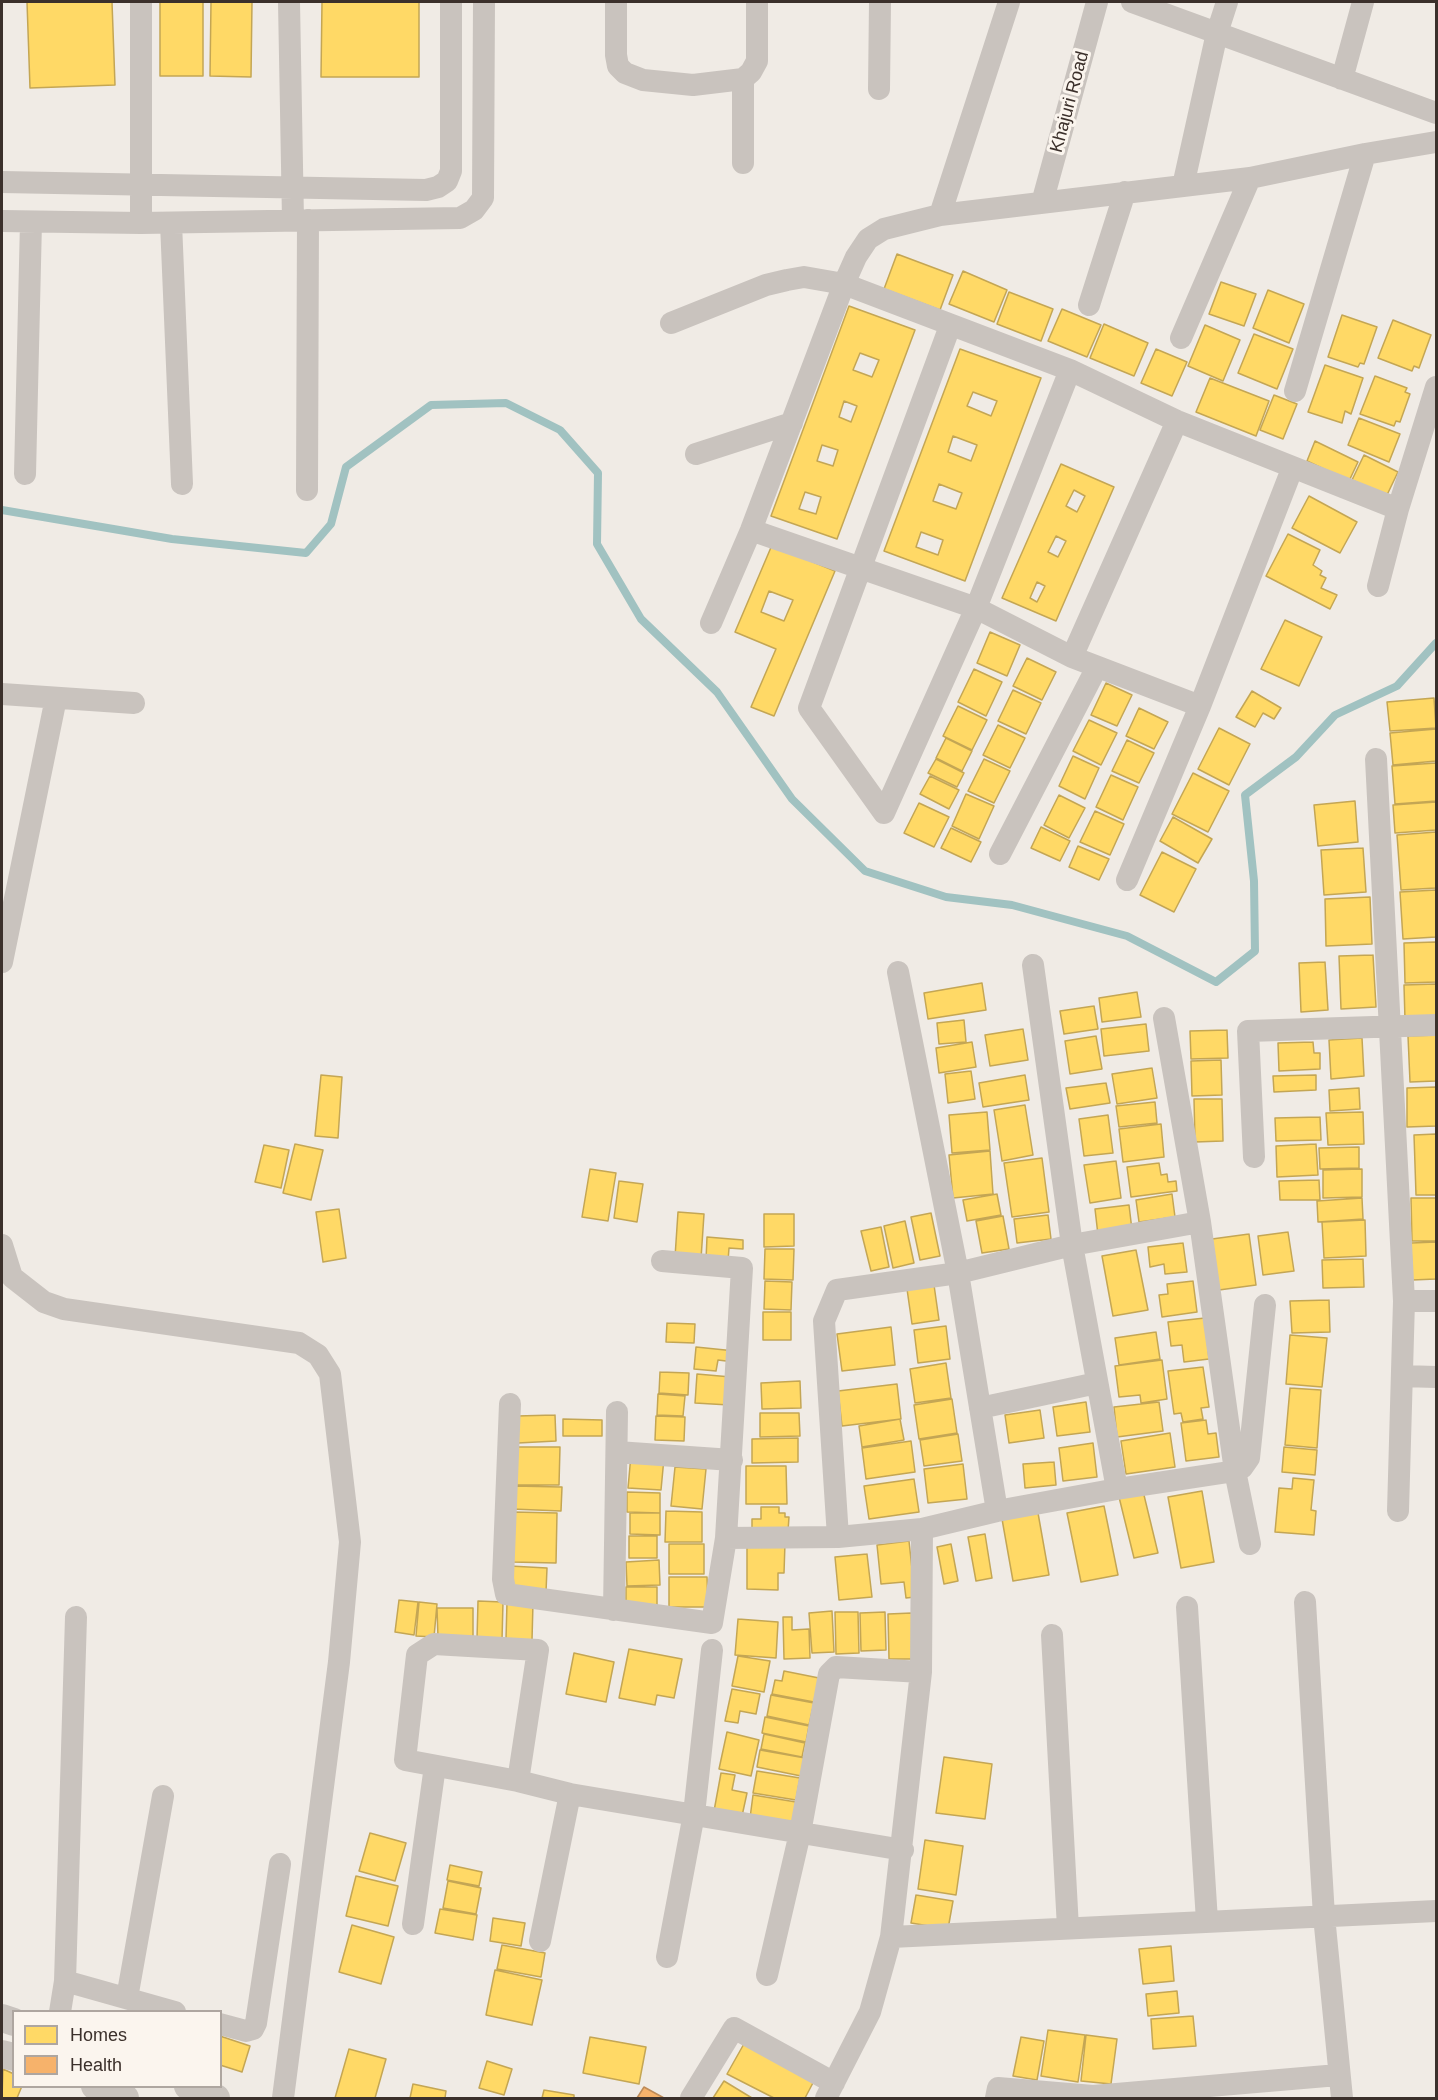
<!DOCTYPE html>
<style>
body{margin:0}
#map{position:relative;width:1438px;height:2100px;overflow:hidden;background:#f0ebe5;font-family:Helvetica,sans-serif}
canvas{display:block}
.frame{position:absolute;inset:0;border:3px solid #3b302b;pointer-events:none}
.legend{position:absolute;left:12px;top:2010px;width:210px;height:78px;box-sizing:border-box;background:#fbf5ee;border:2px solid #aea6a0;margin:0;padding:8px 10px;list-style:none;font-size:18px;color:#3b302b}
.legend li{display:flex;align-items:center;gap:12px;height:30px}
.legend b{width:30px;border:2px solid #aea6a0}
</style>
<div id="map">
<canvas width="1438" height="2100"></canvas>
<div class="frame"></div>
<ul class="legend">
<li><b style="height:16px;background:#ffd966"></b>Homes</li>
<li><b style="height:16px;background:#f6b26b"></b>Health</li>
</ul>
</div>
<script>
const c = document.querySelector('canvas').getContext('2d');
c.lineJoin = 'round';
function fillPath(path, color) { c.fillStyle = color; c.fill(path, 'evenodd'); }
const toPath = rows => new Path2D(rows.map(r => 'M' + r).join(''));
function stroke(path, color, width, dash) { c.strokeStyle = color; c.lineWidth = width; c.lineCap = dash ? 'butt' : 'round'; c.setLineDash(dash || []); c.stroke(path); }
function label(font, color, halo, rows, align = 'center') {
  c.font = font + ' Helvetica,sans-serif'; c.lineWidth = 6; c.setLineDash([]); c.textBaseline = 'middle'; c.strokeStyle = halo; c.fillStyle = color; for (const [text, x, y, turn = 0] of rows) {
    c.save(); c.translate(x, y); c.rotate((+turn || 0) * Math.PI / 180); c.textAlign = isNaN(turn) ? turn : align; if (halo) c.strokeText(text, 0, 0); c.fillText(text, 0, 0); c.restore();
  }
}
const homes = toPath([
 [27,2,112,2,115,85,30,88,27,2],
 [160,2,203,2,203,76,160,76,160,2],
 [211,2,252,2,251,77,210,76,211,2],
 [322,2,419,2,419,77,321,77,322,2],
 [897,254,953,275,940,310,884,289,897,254],
 [963,271,1007,290,994,322,949,304,963,271],
 [1221,282,1256,294,1244,326,1209,314,1221,282],
 [1268,290,1304,304,1289,343,1253,328,1268,290],
 [1009,292,1053,309,1041,341,997,324,1009,292],
 [849,306,915,330,837,539,771,516,849,306],
 [860,353,879,360,872,377,853,370,860,353],
 [844,401,857,406,851,422,839,417,844,401],
 [822,445,838,450,833,466,817,461,822,445],
 [805,492,821,497,816,514,799,509,805,492],
 [1062,309,1101,325,1087,357,1048,341,1062,309],
 [1342,315,1377,327,1364,364,1360,363,1358,367,1328,357,1342,315],
 [1393,320,1431,335,1419,368,1414,366,1412,371,1378,358,1393,320],
 [1104,324,1148,343,1134,376,1090,358,1104,324],
 [1205,325,1240,340,1223,381,1188,366,1205,325],
 [1254,334,1293,349,1277,389,1238,373,1254,334],
 [960,349,1041,378,965,581,884,551,960,349],
 [973,392,997,401,991,416,967,406,973,392],
 [953,436,977,445,971,461,948,452,953,436],
 [939,484,962,493,956,509,933,501,939,484],
 [921,532,943,540,938,555,916,547,921,532],
 [1156,349,1187,362,1172,396,1141,383,1156,349],
 [1325,365,1363,378,1351,414,1345,411,1342,423,1308,412,1325,365],
 [1375,376,1407,388,1405,392,1410,394,1400,422,1396,421,1394,426,1360,414,1375,376],
 [1210,378,1269,401,1256,436,1196,412,1210,378],
 [1274,395,1297,404,1283,439,1260,430,1274,395],
 [1359,418,1400,434,1389,462,1348,445,1359,418],
 [1315,441,1358,462,1349,481,1307,461,1315,441],
 [1364,455,1398,472,1386,497,1352,480,1364,455],
 [1061,464,1114,487,1056,621,1002,598,1061,464],
 [1074,490,1085,496,1077,512,1066,506,1074,490],
 [1056,536,1066,541,1058,557,1048,552,1056,536],
 [1037,582,1045,586,1037,602,1030,598,1037,582],
 [1309,496,1357,522,1340,553,1292,528,1309,496],
 [1288,534,1320,550,1313,565,1322,571,1320,575,1326,578,1321,588,1337,595,1330,609,1266,576,1288,534],
 [772,545,835,571,774,716,751,707,776,649,735,632,772,545],
 [769,591,793,600,784,621,761,612,769,591],
 [1285,620,1322,637,1299,686,1261,669,1285,620],
 [990,632,1020,645,1007,676,977,663,990,632],
 [1027,658,1056,672,1042,700,1013,686,1027,658],
 [974,669,1002,682,986,716,958,702,974,669],
 [1106,683,1132,695,1117,726,1091,715,1106,683],
 [1013,690,1041,703,1026,734,998,721,1013,690],
 [1252,691,1281,708,1274,719,1263,713,1255,727,1236,717,1252,691],
 [1434,698,1436,728,1390,731,1387,702,1434,698],
 [958,706,987,720,972,750,943,736,958,706],
 [1139,708,1168,722,1154,749,1126,736,1139,708],
 [1089,720,1117,733,1101,765,1073,751,1089,720],
 [998,725,1025,738,1010,768,983,755,998,725],
 [1219,728,1250,744,1229,785,1198,769,1219,728],
 [1436,729,1436,761,1393,765,1390,733,1436,729],
 [946,738,972,751,962,771,936,758,946,738],
 [1127,740,1154,753,1139,783,1112,771,1127,740],
 [1073,756,1099,768,1085,799,1059,786,1073,756],
 [936,759,964,773,957,787,928,773,936,759],
 [984,759,1010,771,994,803,968,791,984,759],
 [1436,763,1436,801,1395,804,1392,766,1436,763],
 [1193,773,1229,791,1208,832,1172,814,1193,773],
 [1111,775,1138,787,1123,820,1096,807,1111,775],
 [930,776,959,790,949,809,920,794,930,776],
 [966,794,994,806,979,839,952,826,966,794],
 [1059,795,1085,808,1069,838,1044,825,1059,795],
 [1355,801,1358,842,1318,846,1314,805,1355,801],
 [1436,802,1436,830,1395,833,1393,805,1436,802],
 [919,803,949,817,934,847,904,833,919,803],
 [1095,811,1124,824,1110,855,1080,842,1095,811],
 [1173,817,1212,839,1198,863,1160,841,1173,817],
 [1041,827,1070,841,1060,861,1031,848,1041,827],
 [951,828,981,842,971,862,941,848,951,828],
 [1436,832,1436,888,1401,890,1397,835,1436,832],
 [1078,846,1109,859,1099,880,1069,867,1078,846],
 [1363,848,1366,892,1324,895,1321,850,1363,848],
 [1162,852,1196,869,1174,912,1140,895,1162,852],
 [1436,890,1436,937,1403,939,1400,892,1436,890],
 [1370,897,1372,944,1326,946,1325,899,1370,897],
 [1436,942,1436,982,1405,983,1404,943,1436,942],
 [1373,955,1376,1007,1341,1009,1339,956,1373,955],
 [1325,962,1328,1010,1301,1012,1299,963,1325,962],
 [982,983,986,1010,928,1019,924,993,982,983],
 [1436,984,1436,1019,1405,1020,1404,985,1436,984],
 [1137,992,1141,1017,1102,1022,1099,998,1137,992],
 [1094,1006,1098,1029,1064,1034,1060,1011,1094,1006],
 [964,1020,966,1042,939,1044,937,1023,964,1020],
 [1146,1024,1149,1051,1104,1056,1101,1029,1146,1024],
 [1023,1029,1028,1060,990,1066,985,1035,1023,1029],
 [1227,1030,1228,1058,1191,1059,1190,1031,1227,1030],
 [1436,1035,1436,1081,1410,1082,1408,1036,1436,1035],
 [1096,1036,1102,1069,1070,1074,1065,1041,1096,1036],
 [1362,1038,1364,1076,1331,1079,1329,1040,1362,1038],
 [972,1042,976,1067,939,1073,936,1048,972,1042],
 [1313,1042,1314,1053,1320,1053,1320,1069,1279,1071,1278,1043,1313,1042],
 [1221,1060,1222,1095,1192,1096,1191,1061,1221,1060],
 [1152,1068,1157,1098,1117,1104,1112,1074,1152,1068],
 [971,1071,975,1099,948,1103,945,1074,971,1071],
 [321,1075,342,1077,338,1138,315,1136,321,1075],
 [1025,1075,1029,1100,983,1107,979,1083,1025,1075],
 [1316,1075,1316,1090,1274,1092,1273,1076,1316,1075],
 [1106,1083,1110,1103,1070,1109,1066,1088,1106,1083],
 [1436,1087,1436,1126,1407,1127,1407,1088,1436,1087],
 [1359,1088,1360,1109,1330,1111,1329,1090,1359,1088],
 [1194,1099,1222,1099,1223,1141,1195,1142,1194,1099],
 [1155,1102,1157,1123,1119,1127,1116,1106,1155,1102],
 [1025,1105,1033,1155,1002,1161,994,1110,1025,1105],
 [987,1112,990,1150,952,1153,949,1115,987,1112],
 [1363,1112,1364,1144,1328,1145,1326,1113,1363,1112],
 [1108,1115,1113,1153,1084,1156,1079,1119,1108,1115],
 [1320,1117,1321,1140,1276,1141,1275,1118,1320,1117],
 [1161,1124,1164,1157,1123,1162,1119,1129,1161,1124],
 [1436,1134,1436,1195,1416,1195,1414,1135,1436,1134],
 [295,1144,323,1150,311,1200,283,1193,295,1144],
 [1316,1144,1318,1175,1277,1177,1276,1146,1316,1144],
 [264,1145,289,1150,281,1188,255,1182,264,1145],
 [1359,1147,1359,1168,1320,1169,1319,1148,1359,1147],
 [990,1151,993,1194,953,1198,949,1155,990,1151],
 [1042,1158,1049,1212,1012,1217,1004,1163,1042,1158],
 [1116,1161,1121,1198,1090,1203,1084,1165,1116,1161],
 [1159,1163,1161,1175,1167,1174,1168,1182,1176,1181,1177,1191,1131,1197,1127,1167,1159,1163],
 [590,1169,616,1173,608,1221,582,1217,590,1169],
 [1362,1169,1362,1197,1323,1198,1323,1170,1362,1169],
 [1319,1180,1320,1200,1280,1200,1279,1181,1319,1180],
 [619,1181,643,1184,637,1222,614,1218,619,1181],
 [997,1194,1001,1215,967,1221,963,1200,997,1194],
 [1172,1194,1175,1217,1139,1222,1136,1200,1172,1194],
 [1362,1198,1363,1219,1318,1222,1317,1201,1362,1198],
 [1411,1198,1436,1198,1436,1241,1412,1241,1411,1198],
 [1129,1205,1132,1230,1098,1235,1095,1209,1129,1205],
 [339,1209,346,1258,323,1262,316,1212,339,1209],
 [678,1212,704,1214,701,1259,675,1257,678,1212],
 [931,1213,940,1256,920,1260,911,1217,931,1213],
 [764,1214,794,1214,794,1246,764,1247,764,1214],
 [1048,1215,1051,1239,1017,1243,1014,1219,1048,1215],
 [1003,1216,1009,1249,982,1253,976,1221,1003,1216],
 [1365,1220,1366,1256,1324,1258,1322,1222,1365,1220],
 [905,1221,914,1263,893,1268,884,1226,905,1221],
 [881,1227,889,1267,871,1271,861,1231,881,1227],
 [1288,1232,1294,1271,1263,1275,1258,1236,1288,1232],
 [1249,1234,1256,1285,1219,1290,1212,1239,1249,1234],
 [707,1237,743,1240,743,1249,729,1248,728,1261,706,1260,707,1237],
 [1436,1242,1436,1279,1412,1280,1411,1243,1436,1242],
 [1183,1243,1187,1272,1165,1274,1164,1264,1150,1267,1148,1247,1183,1243],
 [765,1249,794,1249,793,1280,764,1279,765,1249],
 [1136,1250,1148,1310,1113,1316,1102,1256,1136,1250],
 [1363,1259,1364,1287,1323,1288,1322,1260,1363,1259],
 [765,1281,792,1282,791,1310,764,1309,765,1281],
 [1193,1281,1197,1312,1162,1317,1159,1295,1168,1294,1167,1284,1193,1281],
 [934,1285,939,1320,912,1324,907,1289,934,1285],
 [1329,1300,1330,1332,1292,1333,1290,1301,1329,1300],
 [763,1312,791,1312,791,1340,763,1340,763,1312],
 [1205,1318,1209,1359,1184,1362,1182,1345,1171,1346,1168,1322,1205,1318],
 [667,1323,695,1324,694,1343,666,1342,667,1323],
 [946,1326,950,1359,918,1363,914,1330,946,1326],
 [891,1327,895,1365,842,1371,837,1334,891,1327],
 [1156,1332,1160,1359,1119,1365,1115,1338,1156,1332],
 [1290,1335,1327,1338,1322,1387,1286,1384,1290,1335],
 [696,1347,735,1351,734,1362,718,1360,716,1371,694,1369,696,1347],
 [1162,1360,1167,1399,1141,1403,1140,1395,1119,1397,1115,1366,1162,1360],
 [946,1363,951,1398,915,1403,910,1369,946,1363],
 [1203,1367,1209,1407,1201,1408,1203,1419,1183,1422,1181,1413,1174,1414,1168,1371,1203,1367],
 [660,1372,689,1373,688,1395,659,1393,660,1372],
 [697,1374,731,1377,729,1405,695,1403,697,1374],
 [800,1381,801,1408,762,1409,761,1383,800,1381],
 [897,1384,901,1419,842,1426,838,1391,897,1384],
 [1290,1388,1321,1390,1317,1448,1285,1445,1290,1388],
 [658,1394,685,1396,683,1416,657,1415,658,1394],
 [952,1399,957,1433,919,1439,914,1405,952,1399],
 [1086,1402,1090,1432,1057,1436,1053,1407,1086,1402],
 [1159,1402,1163,1431,1117,1437,1114,1407,1159,1402],
 [1040,1410,1044,1438,1009,1443,1005,1415,1040,1410],
 [760,1413,799,1413,800,1436,760,1437,760,1413],
 [555,1415,556,1441,518,1443,517,1416,555,1415],
 [656,1416,685,1417,684,1441,655,1440,656,1416],
 [563,1419,602,1420,602,1436,563,1436,563,1419],
 [900,1419,904,1440,862,1447,859,1426,900,1419],
 [1206,1420,1208,1434,1216,1433,1219,1457,1186,1461,1181,1423,1206,1420],
 [1170,1433,1175,1467,1126,1474,1121,1441,1170,1433],
 [958,1434,962,1461,924,1466,920,1440,958,1434],
 [798,1438,798,1462,752,1463,752,1439,798,1438],
 [911,1441,915,1472,866,1479,862,1448,911,1441],
 [1093,1443,1097,1477,1063,1481,1059,1448,1093,1443],
 [517,1447,560,1447,559,1485,516,1485,517,1447],
 [1284,1447,1317,1450,1315,1475,1282,1472,1284,1447],
 [631,1455,664,1458,661,1490,628,1488,631,1455],
 [1054,1462,1056,1485,1025,1488,1023,1464,1054,1462],
 [963,1464,967,1499,928,1503,924,1469,963,1464],
 [746,1466,786,1466,787,1504,746,1504,746,1466],
 [675,1467,706,1469,702,1509,671,1506,675,1467],
 [1293,1478,1314,1480,1311,1510,1316,1511,1314,1535,1275,1532,1279,1488,1292,1489,1293,1478],
 [914,1479,919,1512,869,1519,864,1486,914,1479],
 [513,1486,562,1487,561,1511,512,1509,513,1486],
 [1143,1491,1158,1553,1134,1558,1119,1497,1143,1491],
 [1202,1491,1214,1562,1181,1568,1168,1497,1202,1491],
 [627,1492,660,1493,660,1513,627,1512,627,1492],
 [1104,1506,1118,1575,1081,1582,1067,1513,1104,1506],
 [761,1507,779,1507,779,1513,785,1513,785,1517,789,1517,788,1531,752,1531,752,1519,761,1519,761,1507],
 [666,1511,702,1512,702,1542,665,1542,666,1511],
 [513,1512,557,1513,556,1563,512,1562,513,1512],
 [630,1513,660,1513,660,1535,630,1534,630,1513],
 [1038,1513,1049,1575,1013,1581,1002,1519,1038,1513],
 [985,1534,992,1578,976,1581,968,1537,985,1534],
 [629,1536,657,1536,657,1558,629,1558,629,1536],
 [909,1541,915,1597,906,1598,904,1582,881,1584,877,1545,909,1541],
 [747,1543,785,1543,784,1573,778,1573,778,1590,747,1589,747,1543],
 [669,1544,704,1544,704,1574,669,1574,669,1544],
 [951,1544,958,1581,944,1584,937,1547,951,1544],
 [867,1554,872,1597,839,1600,835,1557,867,1554],
 [659,1560,660,1585,627,1586,626,1562,659,1560],
 [510,1566,547,1568,546,1592,509,1590,510,1566],
 [669,1577,707,1577,708,1607,669,1607,669,1577],
 [626,1587,657,1587,657,1609,626,1609,626,1587],
 [399,1600,418,1602,414,1635,395,1632,399,1600],
 [478,1601,503,1602,502,1640,477,1639,478,1601],
 [419,1602,437,1604,434,1637,416,1636,419,1602],
 [507,1602,533,1603,532,1640,506,1639,507,1602],
 [437,1608,473,1608,473,1638,438,1638,437,1608],
 [832,1611,834,1652,812,1653,809,1613,832,1611],
 [835,1612,858,1612,859,1653,836,1654,835,1612],
 [885,1612,886,1650,861,1651,860,1613,885,1612],
 [912,1613,912,1659,889,1659,888,1614,912,1613],
 [783,1617,792,1617,792,1630,809,1629,810,1658,784,1659,783,1617],
 [738,1619,778,1622,776,1658,735,1655,738,1619],
 [629,1649,682,1659,674,1698,657,1695,655,1705,619,1698,629,1649],
 [574,1653,614,1662,606,1702,566,1694,574,1653],
 [738,1656,770,1661,764,1692,732,1686,738,1656],
 [784,1671,819,1678,814,1702,772,1694,775,1680,782,1681,784,1671],
 [732,1689,760,1694,756,1714,740,1711,738,1723,725,1721,732,1689],
 [771,1695,814,1703,809,1725,767,1716,771,1695],
 [765,1717,809,1726,806,1742,762,1733,765,1717],
 [727,1732,759,1740,751,1776,719,1769,727,1732],
 [764,1734,805,1743,802,1757,761,1749,764,1734],
 [760,1750,805,1758,801,1776,757,1767,760,1750],
 [944,1757,992,1764,985,1819,936,1813,944,1757],
 [757,1771,800,1778,796,1800,753,1793,757,1771],
 [721,1773,735,1775,732,1790,747,1793,742,1816,714,1811,721,1773],
 [753,1795,796,1802,792,1825,750,1818,753,1795],
 [370,1833,406,1843,395,1881,359,1871,370,1833],
 [925,1840,963,1846,956,1895,918,1889,925,1840],
 [450,1865,482,1872,479,1886,447,1880,450,1865],
 [356,1876,398,1886,388,1926,346,1916,356,1876],
 [448,1881,481,1888,476,1914,443,1908,448,1881],
 [916,1895,953,1901,948,1929,911,1923,916,1895],
 [440,1909,477,1915,473,1940,435,1933,440,1909],
 [493,1918,525,1923,521,1946,490,1941,493,1918],
 [352,1925,394,1937,381,1984,339,1972,352,1925],
 [502,1945,545,1953,541,1977,497,1969,502,1945],
 [1171,1946,1174,1981,1143,1984,1139,1949,1171,1946],
 [495,1970,542,1980,532,2025,486,2015,495,1970],
 [1177,1991,1179,2013,1148,2016,1146,1994,1177,1991],
 [1193,2016,1196,2046,1153,2049,1151,2019,1193,2016],
 [1048,2030,1085,2035,1078,2082,1041,2076,1048,2030],
 [1086,2035,1117,2039,1111,2084,1081,2081,1086,2035],
 [220,2036,250,2046,242,2072,220,2065,220,2036],
 [590,2037,646,2047,639,2084,583,2073,590,2037],
 [1021,2037,1044,2041,1037,2080,1013,2076,1021,2037],
 [745,2042,815,2079,805,2098,774,2098,727,2074,745,2042],
 [349,2049,386,2059,375,2098,335,2098,349,2049],
 [487,2061,512,2069,504,2095,479,2088,487,2061],
 [3,2069,14,2074,14,2086,22,2086,17,2098,2,2098,3,2069],
 [724,2081,752,2098,713,2098,724,2081],
 [413,2084,446,2091,445,2098,410,2098,413,2084],
 [544,2090,574,2095,574,2098,542,2098,544,2090]
]);
const health = toPath([
 [644,2087,664,2098,637,2098,644,2087]
]);
const stream = toPath([
 [2,510,172,539,306,553,331,524,346,467,431,405,506,403,560,430,598,473,597,544,641,619,717,692,792,799,865,871,946,897,1012,905,1127,936,1216,982,1255,951,1254,881,1245,795,1296,757,1335,715,1397,686,1436,643]
]);
const minor = toPath([
 [141,2,141,223],
 [289,2,293,220],
 [616,2,616,55,618,66,625,73,643,80,693,85,743,79,751,72,757,61,757,2],
 [1132,2,1436,113],
 [743,79,743,163],
 [1342,79,1363,2],
 [879,89,880,2],
 [2,182,426,190,438,187,447,181,451,171,451,2],
 [1183,186,1217,33,1227,2],
 [1042,203,1097,2],
 [940,215,1009,2],
 [2,221,141,223,460,218,474,210,483,198,484,2],
 [171,223,182,484],
 [1089,305,1125,192],
 [671,323,766,285,787,280,804,277,844,284,1070,370,1177,421,1398,509,1436,387],
 [1181,338,1250,178],
 [1295,391,1365,154],
 [696,454,792,423],
 [25,474,31,222],
 [307,490,308,220],
 [751,530,976,608,1072,657,1200,706],
 [1378,586,1398,509],
 [711,623,751,530,844,284,856,257,868,239,884,229,940,215,1250,178,1365,154,1436,142],
 [1072,657,1177,421],
 [2,694,134,703],
 [1376,759,1404,1301,1398,1511],
 [884,813,809,708,950,326],
 [884,813,976,608,1070,370],
 [1000,854,1097,667],
 [1127,880,1200,706,1292,469],
 [2,962,56,698],
 [1033,965,1072,1245,1117,1489],
 [898,972,958,1273,997,1511],
 [1164,1018,1200,1222,1235,1471,1250,1544],
 [1254,1157,1248,1031,1436,1025],
 [2,1245,12,1277,44,1302,64,1309,299,1343,318,1355,330,1374,350,1542,339,1662,283,2098],
 [1404,1301,1436,1301],
 [1402,1376,1436,1377],
 [510,1404,503,1579,506,1594,712,1623,726,1538,742,1268,662,1261],
 [980,1408,1097,1383],
 [617,1452,732,1460],
 [838,1537,824,1321,837,1290,958,1273,1072,1245,1200,1222],
 [726,1538,838,1537,922,1529,997,1511,1117,1489,1235,1471,1242,1468,1249,1458,1265,1305],
 [1305,1602,1324,1916,1342,2098],
 [1187,1607,1207,1921],
 [614,1610,617,1412],
 [1052,1635,1068,1928],
 [518,1781,538,1650,434,1644,417,1655,405,1760,518,1781,570,1794,903,1850],
 [413,1924,435,1766],
 [891,1937,1436,1911],
 [540,1941,570,1794],
 [667,1957,694,1814,712,1650],
 [767,1975,800,1833,829,1674,836,1667,921,1672],
 [65,1981,175,2012],
 [127,1998,163,1796],
 [60,2012,65,1981,76,1617],
 [220,2024,246,2031,253,2029,256,2023,280,1864],
 [691,2098,734,2028,834,2083],
 [826,2098,870,2012,891,1937,921,1672,922,1529],
 [996,2098,998,2088,1093,2096,1338,2075]
]);
const tertiary = toPath([
 [2,2018,14,2022],
 [2,2054,14,2057],
 [95,2086,125,2098],
 [188,2086,216,2098]
]);
const streetNames = [
 ["Khajuri Road",1070,102,-75]
];
fillPath(homes, '#ffd966');
stroke(homes, '#c4a654', 1.5);
fillPath(health, '#f6b26b');
stroke(health, '#be8b58', 1.5);
stroke(stream, '#a1c2c1', 8);
stroke(minor, '#c9c3be', 22);
stroke(tertiary, '#c9c3be', 28);
label('18px', '#3b302b', '#fbf5ee', streetNames);
</script>
